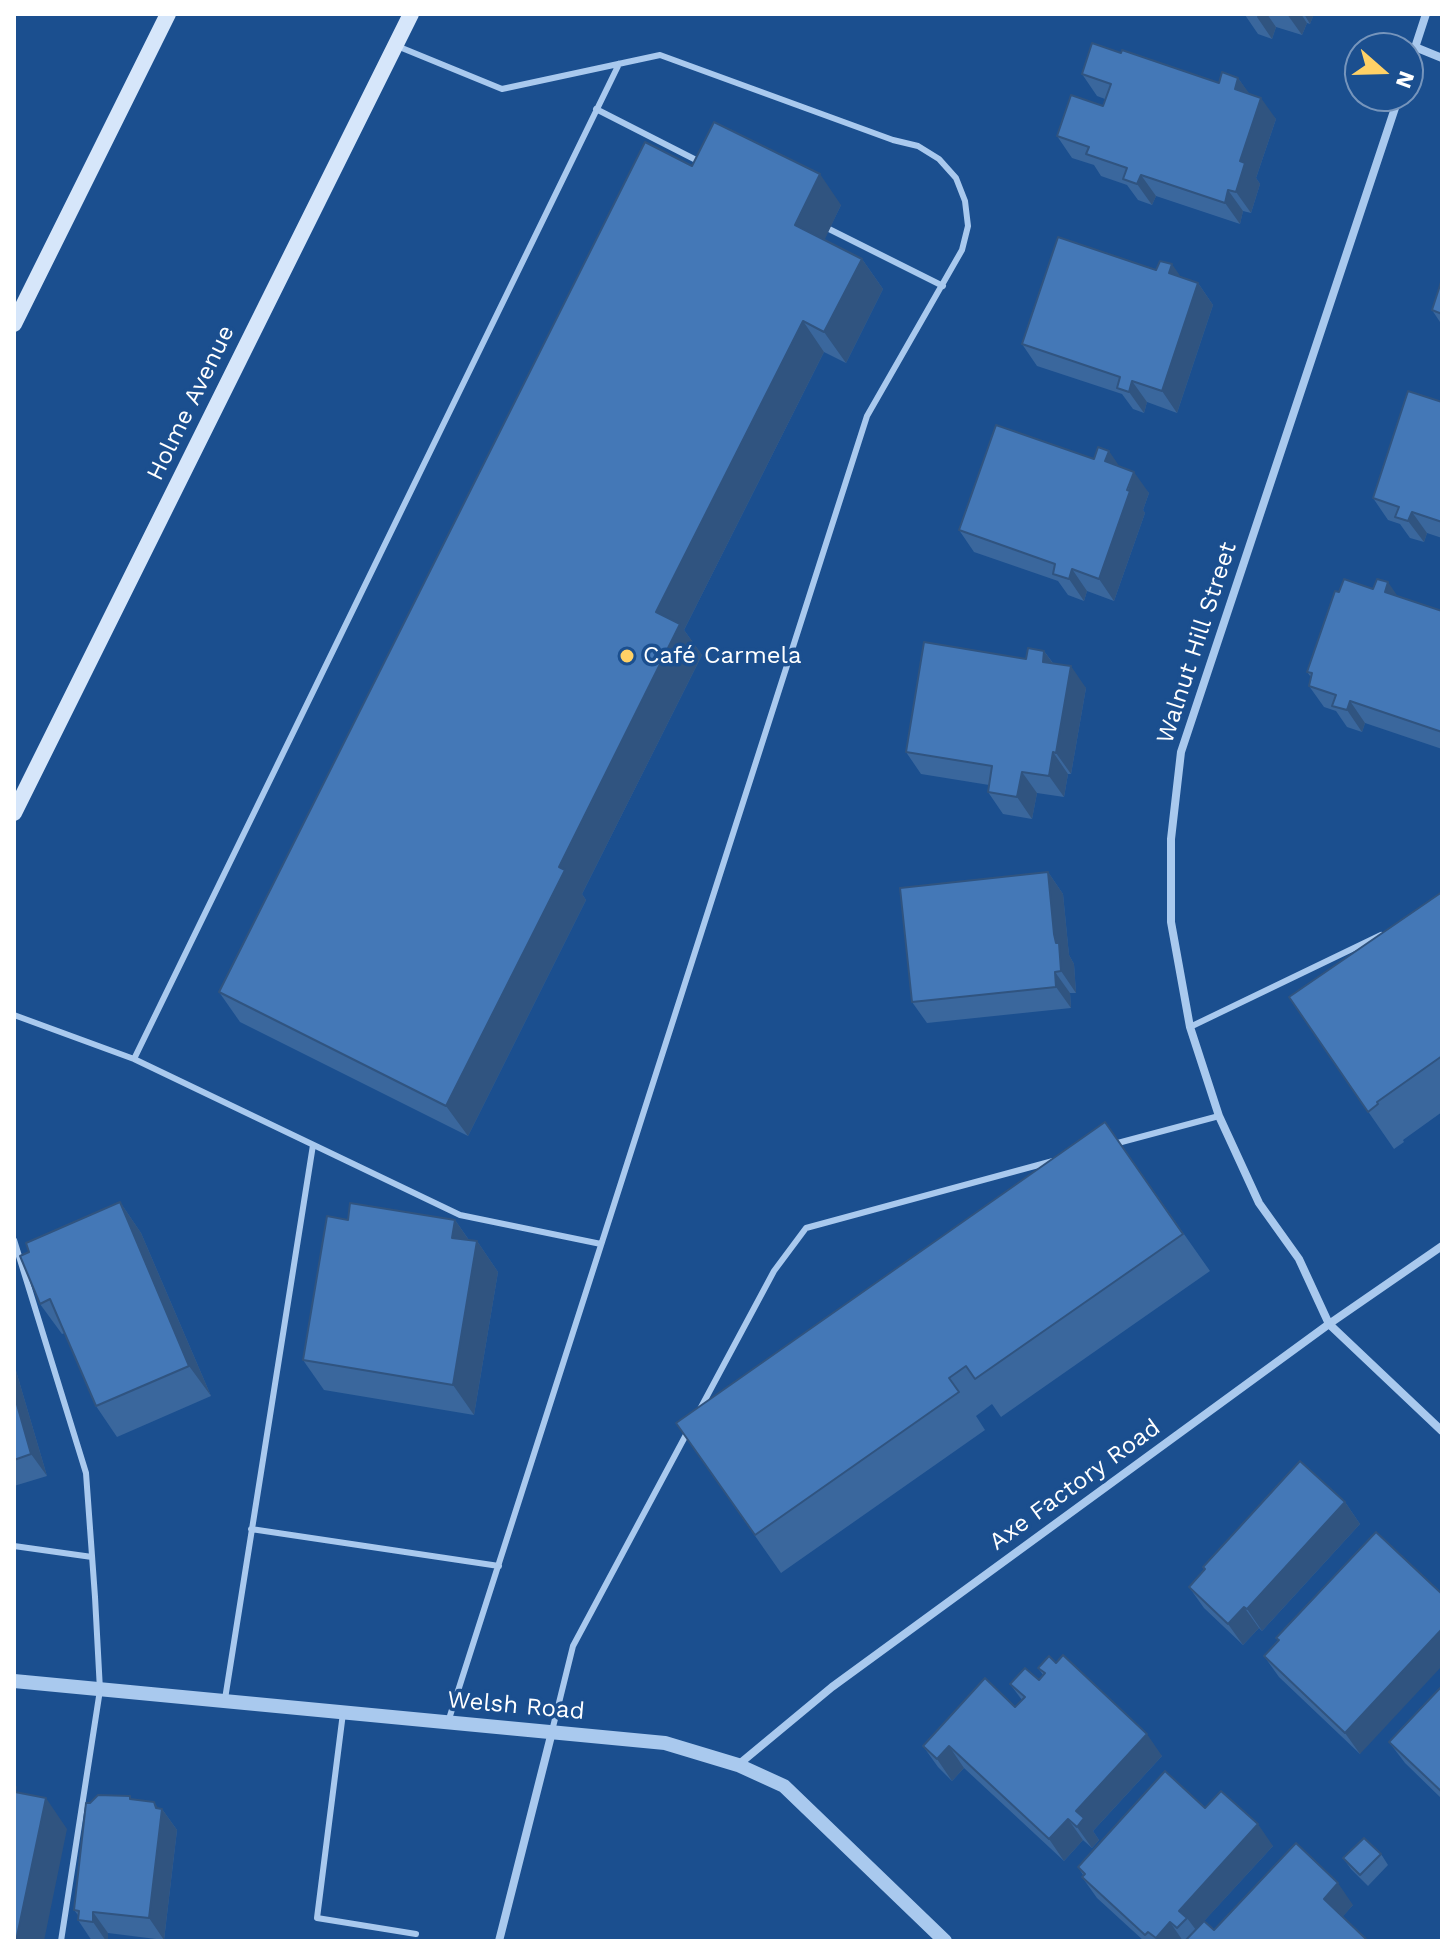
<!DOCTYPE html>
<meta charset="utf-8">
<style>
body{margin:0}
#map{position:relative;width:1456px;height:1955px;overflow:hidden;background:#1b4f8f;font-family:"Work Sans",sans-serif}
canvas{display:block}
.frame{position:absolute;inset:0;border:16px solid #fff;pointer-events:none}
.north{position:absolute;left:1344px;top:32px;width:80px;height:80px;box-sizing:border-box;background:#1b4f8f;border:2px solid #7695bc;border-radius:50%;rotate:110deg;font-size:22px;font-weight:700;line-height:32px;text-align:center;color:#fff}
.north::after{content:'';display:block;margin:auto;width:28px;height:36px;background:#ffd166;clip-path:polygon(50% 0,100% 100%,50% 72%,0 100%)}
</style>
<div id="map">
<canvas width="1456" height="1955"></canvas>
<div class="frame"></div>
<div class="north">N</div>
</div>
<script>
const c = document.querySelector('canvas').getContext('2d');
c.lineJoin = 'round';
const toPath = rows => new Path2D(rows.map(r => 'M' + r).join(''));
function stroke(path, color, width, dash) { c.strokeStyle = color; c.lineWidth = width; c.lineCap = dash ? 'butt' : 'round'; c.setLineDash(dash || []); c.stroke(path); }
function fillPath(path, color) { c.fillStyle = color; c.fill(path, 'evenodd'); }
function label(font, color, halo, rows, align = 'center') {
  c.font = font + ' "Work Sans",sans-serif'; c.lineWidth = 7; c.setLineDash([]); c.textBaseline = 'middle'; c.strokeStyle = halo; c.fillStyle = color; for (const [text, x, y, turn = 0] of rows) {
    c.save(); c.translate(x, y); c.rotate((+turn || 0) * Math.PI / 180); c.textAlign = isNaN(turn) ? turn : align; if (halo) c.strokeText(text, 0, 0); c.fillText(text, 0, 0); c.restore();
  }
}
const service = toPath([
 [397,46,502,89,660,55,893,140,918,146,939,159,956,178,965,201,968,226,962,250,867,416,448,1722],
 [596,109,700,162],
 [829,229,943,286],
 [14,1015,134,1059,619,64],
 [1190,1027,1381,935],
 [134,1059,460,1215,601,1244],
 [1114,1144,1219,1116],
 [14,1240,86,1473,95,1597,100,1690,61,1941],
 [699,1411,774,1271,806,1228,1053,1161],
 [251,1529,499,1566],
 [14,1546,92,1557],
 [225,1699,313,1145],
 [343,1713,317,1918,416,1934],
 [552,1731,573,1646,688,1431]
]);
const minor = toPath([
 [1415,47,1442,58],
 [1408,69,1426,14],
 [1399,96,1181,752,1171,839,1171,922,1190,1027,1219,1116,1259,1203,1299,1259,1329,1324,1442,1431],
 [738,1765,832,1687,1329,1324,1442,1246],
 [499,1941,552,1732]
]);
const tertiary = toPath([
 [14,1681,665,1743,738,1765,784,1786,945,1941]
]);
const secondary = toPath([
 [14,324,168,14],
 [14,813,411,14]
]);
const wall = toPath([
 [1242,14,1314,14,1310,24,1307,23,1302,35,1276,27,1272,39,1258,34,1245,15],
 [1121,53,1219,83,1238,78,1249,94,1276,119,1256,178,1260,184,1251,213,1243,211,1240,224,1156,196,1152,205,1138,200,1127,185,1101,176,1094,165,1072,158,1057,136,1103,106,1105,99,1097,96,1082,74],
 [692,166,841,205,824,240,862,259,883,289,846,363,824,352,684,630,702,655,582,894,586,900,468,1136,240,1022,219,992],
 [1181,278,1198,283,1213,305,1177,413,1147,402,1144,413,1133,409,1122,394,1037,366,1022,344],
 [1442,279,1442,325,1432,310],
 [1442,402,1442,538,1427,533,1424,542,1410,538,1400,524,1388,520,1373,498],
 [1094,459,1120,467,1149,493,1143,510,1145,513,1114,601,1087,591,1084,601,1068,595,1058,581,974,552,959,530],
 [1339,592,1399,597,1442,611,1442,749,1365,723,1362,732,1347,727,1336,711,1324,707,1309,686,1311,677,1307,672],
 [1044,651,1053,663,1086,688,1071,774,1068,774,1064,797,1037,793,1032,819,1003,814,988,792,989,785,921,774,906,752,1026,659],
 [1048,872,1063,894,1069,955,1074,964,1076,993,1070,993,1071,1008,927,1023,912,1002],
 [1442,892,1442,1112,1403,1140,1404,1142,1394,1149,1289,997],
 [1105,1122,1210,1271,1001,1417,992,1404,976,1416,985,1430,781,1573,676,1423],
 [120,1202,141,1233,211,1396,117,1437,96,1406,65,1333,62,1334,40,1304],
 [348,1220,455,1220,469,1240,477,1241,498,1272,474,1415,324,1390,303,1360],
 [14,1364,47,1476,14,1486],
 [1345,1502,1360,1524,1262,1631,1259,1628,1243,1645,1204,1608,1189,1587,1204,1570,1203,1567],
 [1376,1532,1360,1754,1279,1677,1264,1656,1278,1640,1276,1638],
 [1038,1668,1162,1756,1093,1831,1099,1840,1092,1848,1083,1840,1064,1861,964,1768,952,1781,938,1767,923,1746,1015,1707,1022,1700,1010,1684,1039,1680,1043,1675],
 [1442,1686,1442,1799,1405,1763,1389,1742],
 [133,1799,162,1809,177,1830,164,1940,108,1933,108,1941,92,1941,78,1920,78,1915,74,1910,90,1803],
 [1205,1808,1273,1846,1204,1921,1214,1930,1353,1905,1342,1917,1367,1941,1144,1941,1097,1898,1082,1877,1083,1875,1078,1867],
 [1381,1854,1388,1865,1368,1886,1351,1869,1343,1858]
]);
const shadedWall = toPath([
 [1258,14,1267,14,1276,27,1272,39,1257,17],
 [1287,14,1301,14,1307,23,1302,35],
 [1304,14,1314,14,1310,24],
 [1238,78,1254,100,1235,89],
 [1261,98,1276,119,1256,178,1260,184,1251,213,1236,192,1240,161],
 [820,174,841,205,817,256,795,225],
 [1141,175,1156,196,1152,205,1137,184],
 [1228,190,1243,211,1240,224,1225,203],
 [862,259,883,289,846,363,824,332],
 [1172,264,1187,286,1169,273],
 [1198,283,1213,305,1177,413,1162,391],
 [803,321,824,352,684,630,702,655,582,894,586,900,468,1136,446,1106,559,867,656,612],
 [1132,381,1147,402,1144,413,1129,392],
 [1109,451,1124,473,1105,461],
 [1134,472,1149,493,1143,510,1145,513,1114,601,1099,579],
 [1412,512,1427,533,1424,542,1408,521],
 [1072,569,1087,591,1084,601,1069,579],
 [1388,582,1403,604,1385,592],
 [1044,651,1059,672,1043,662],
 [1071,666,1086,688,1071,774,1056,753],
 [1350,701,1365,723,1362,732,1347,710],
 [1053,752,1068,774,1064,797,1049,776],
 [1022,772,1037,793,1032,819,1017,797],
 [1048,872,1063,894,1069,955,1074,964,1076,993,1061,971,1054,934],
 [1055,972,1070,993,1071,1008,1056,987],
 [120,1202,141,1233,211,1396,189,1366],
 [455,1220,475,1249,477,1241,498,1272,474,1415,453,1385,452,1238],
 [14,1364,47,1476,31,1454,14,1394],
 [1345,1502,1360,1524,1262,1631,1247,1609],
 [1244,1607,1259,1628,1243,1645,1228,1624],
 [1442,1629,1442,1666,1360,1754,1345,1733],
 [1147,1734,1162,1756,1093,1831,1099,1840,1092,1848,1077,1827,1076,1811],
 [949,1746,964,1768,952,1781,937,1759],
 [46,1798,67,1829,44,1941,16,1941],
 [154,1802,162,1813,162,1809,177,1830,164,1940,149,1918,156,1808],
 [1068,1819,1083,1840,1064,1861,1049,1839],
 [1258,1824,1273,1846,1196,1930,1187,1918,1179,1911],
 [1338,1883,1353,1905,1339,1921,1324,1899],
 [93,1912,108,1933,108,1941,106,1941,93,1922],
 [1170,1922,1183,1941,1157,1941,1156,1938]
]);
const building = toPath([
 [1092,43,1121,53,1122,50,1219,83,1222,72,1238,78,1235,89,1261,98,1240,161,1245,163,1236,192,1228,190,1225,203,1141,175,1137,184,1123,179,1127,168,1086,154,1089,147,1057,136,1071,95,1103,106,1111,84,1082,74,1092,43],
 [714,122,820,174,795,225,862,259,824,332,803,321,656,612,680,624,559,867,565,870,446,1106,219,992,645,142,692,166,714,122],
 [1058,237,1156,270,1160,261,1172,264,1169,273,1198,283,1162,391,1132,381,1129,392,1117,388,1120,377,1022,344,1058,237],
 [1442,279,1442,314,1432,310,1442,279],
 [1408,391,1442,402,1442,522,1412,512,1408,521,1395,517,1399,507,1373,498,1408,391],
 [996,425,1094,459,1098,447,1109,451,1105,461,1134,472,1127,490,1130,491,1099,579,1072,569,1069,579,1053,574,1055,564,959,530,996,425],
 [1344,579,1373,589,1377,579,1388,582,1385,592,1442,611,1442,732,1350,701,1347,710,1332,706,1336,695,1309,686,1312,673,1307,672,1335,591,1339,592,1344,579],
 [924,642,1026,659,1028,648,1044,651,1043,662,1071,666,1056,753,1053,752,1049,776,1022,772,1017,797,988,792,992,766,906,752,924,642],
 [1048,872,1054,934,1056,943,1059,943,1061,971,1055,972,1056,987,912,1002,900,888,1048,872],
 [1442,892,1442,1056,1377,1102,1378,1104,1368,1112,1289,997,1442,892],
 [1105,1122,1183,1234,975,1379,966,1366,949,1378,959,1392,755,1535,676,1423,1105,1122],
 [120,1202,189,1366,96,1406,50,1299,40,1304,20,1256,29,1252,26,1243,120,1202],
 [350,1203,455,1220,452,1238,477,1241,453,1385,303,1360,327,1216,348,1220,350,1203],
 [14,1394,31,1454,14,1460,14,1394],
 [1300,1461,1345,1502,1247,1609,1244,1607,1228,1624,1189,1587,1205,1569,1203,1567,1300,1461],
 [1376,1532,1442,1594,1442,1629,1345,1733,1264,1656,1279,1640,1276,1638,1376,1532],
 [1063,1655,1147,1734,1076,1811,1084,1818,1077,1827,1068,1819,1049,1839,949,1746,937,1759,923,1746,985,1678,1015,1707,1025,1697,1010,1684,1025,1668,1039,1680,1045,1673,1038,1668,1049,1656,1056,1663,1063,1655],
 [1442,1686,1442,1792,1389,1742,1442,1686],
 [1165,1771,1205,1808,1221,1791,1258,1824,1179,1911,1187,1918,1177,1928,1170,1922,1156,1938,1148,1932,1145,1935,1082,1877,1085,1874,1078,1867,1165,1771],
 [14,1786,16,1787,15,1792,46,1798,16,1941,14,1941,14,1786],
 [98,1795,130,1796,130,1799,154,1802,156,1808,162,1809,149,1918,93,1912,93,1922,78,1920,79,1911,74,1910,86,1803,90,1803,98,1795],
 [1364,1838,1381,1854,1360,1875,1343,1858,1364,1838],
 [1296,1843,1338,1883,1324,1899,1366,1939,1364,1941,1185,1941,1204,1921,1214,1930,1296,1843]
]);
const markers = [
 [627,656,8,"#ffd166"]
];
const streetNames = [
 ["Holme Avenue",191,403,-64],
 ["Walnut Hill Street",1197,643,-72],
 ["Axe Factory Road",1075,1485,-36],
 ["Welsh Road",516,1706,5]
];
const poiNames = [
 ["Café Carmela",643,656]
];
stroke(service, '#a9c9ee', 6);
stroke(minor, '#a9c9ee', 8);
stroke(tertiary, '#a9c9ee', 14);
stroke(secondary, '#d6e6fa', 16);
fillPath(wall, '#3a679d');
fillPath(shadedWall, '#305480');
fillPath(building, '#4478b7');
stroke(building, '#305480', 2);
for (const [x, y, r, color] of markers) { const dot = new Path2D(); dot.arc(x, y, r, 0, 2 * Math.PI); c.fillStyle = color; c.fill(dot); stroke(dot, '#1b4f8f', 3); }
label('24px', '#fff', '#1b4f8f', streetNames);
label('24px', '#fff', '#1b4f8f', poiNames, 'left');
</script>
